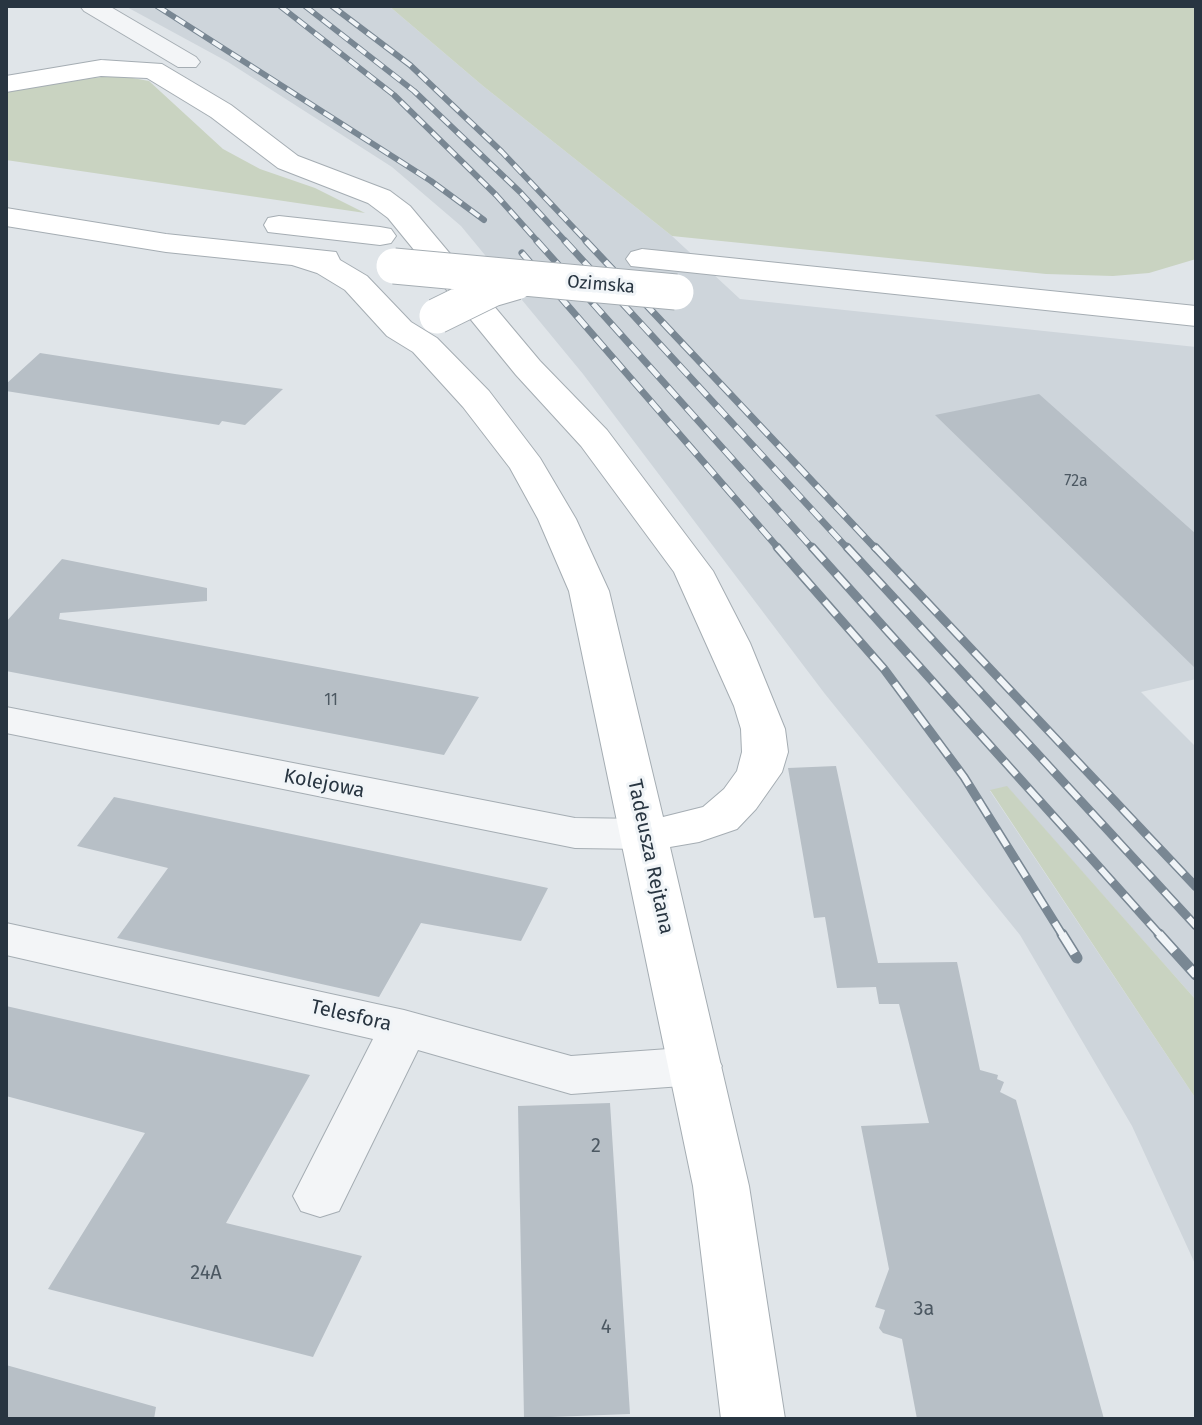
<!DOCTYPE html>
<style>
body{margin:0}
#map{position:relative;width:1202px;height:1425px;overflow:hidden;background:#e0e5e9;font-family:"Fira Sans",sans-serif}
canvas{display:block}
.frame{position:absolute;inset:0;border:8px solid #283541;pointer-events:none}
</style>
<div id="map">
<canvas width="1202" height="1425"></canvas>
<div class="frame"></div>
</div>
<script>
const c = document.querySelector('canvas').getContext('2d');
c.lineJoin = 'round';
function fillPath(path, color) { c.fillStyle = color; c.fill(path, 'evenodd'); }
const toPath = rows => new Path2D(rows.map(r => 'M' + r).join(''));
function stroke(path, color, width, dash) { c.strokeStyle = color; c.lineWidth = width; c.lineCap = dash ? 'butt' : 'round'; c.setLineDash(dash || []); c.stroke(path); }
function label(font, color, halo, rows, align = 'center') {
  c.font = font + ' "Fira Sans",sans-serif'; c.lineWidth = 6; c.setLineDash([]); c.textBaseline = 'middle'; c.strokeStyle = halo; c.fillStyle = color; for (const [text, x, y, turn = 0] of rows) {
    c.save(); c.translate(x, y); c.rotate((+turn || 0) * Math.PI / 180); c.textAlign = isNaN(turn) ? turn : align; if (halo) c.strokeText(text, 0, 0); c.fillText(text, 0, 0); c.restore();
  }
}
const built = toPath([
 [125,6,389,6,483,86,672,236,740,299,1196,347,1196,679,1141,692,1196,747,1196,1000,1007,787,990,791,1196,1099,1196,1266,1132,1126,1020,935,825,694,583,374,461,226,392,167,228,62]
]);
const green = toPath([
 [389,6,1196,6,1196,259,1149,273,1113,276,1046,274,672,236,483,86],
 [116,75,149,81,223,149,260,169,315,188,365,213,6,160,6,90],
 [1007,786,1196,1000,1196,1099,990,790]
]);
const building = toPath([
 [40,353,175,374,283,389,245,425,222,421,219,425,6,391,6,384],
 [1039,394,1196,534,1196,669,935,415],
 [62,559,207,588,207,601,60,613,59,619,479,697,444,755,6,671,6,622],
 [836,766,878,963,957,962,980,1070,998,1075,997,1079,1004,1082,1000,1092,1016,1100,1104,1419,917,1419,902,1339,883,1333,879,1328,885,1310,875,1307,889,1269,861,1126,929,1123,899,1004,879,1004,876,987,837,988,825,917,814,918,788,768],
 [114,797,397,856,548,888,521,941,421,923,379,997,117,938,168,868,77,846],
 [6,1006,310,1075,226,1223,362,1256,313,1357,48,1289,145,1133,6,1096],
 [610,1103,630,1414,524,1418,518,1106],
 [6,1365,156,1407,154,1419,6,1419]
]);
const street = toPath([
 [80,6,109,6,196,57,200,62,196,67,178,67,84,11,80,6],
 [6,707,575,818,644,819,660,824,667,834,660,844,644,849,575,848,6,733,6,707],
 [6,923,404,1010,571,1056,696,1047,714,1053,722,1066,714,1079,696,1085,571,1094,418,1050,339,1211,320,1217,301,1211,293,1196,373,1039,6,955,6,923]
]);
const secondary = toPath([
 [101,60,162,64,231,105,298,156,390,191,410,206,540,361,607,430,713,571,750,643,785,729,788,752,782,772,756,809,737,829,699,842,670,847,749,1186,785,1419,721,1419,693,1186,569,591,538,519,510,468,463,407,413,352,387,336,345,290,317,273,292,265,166,252,6,226,6,208,166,234,336,252,340,260,367,276,411,322,437,338,489,391,540,458,576,519,609,591,663,817,703,807,724,789,737,771,742,752,741,729,734,706,674,572,581,446,516,375,388,218,368,203,278,168,211,117,147,78,101,76,6,92,6,76,101,60],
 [279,216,380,227,391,229,396,236,391,243,380,245,268,232,264,225,268,218,279,216],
 [642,249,1196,306,1196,326,631,266,626,259,631,252,642,249]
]);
const railFar3 = toPath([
 [157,6,431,181,484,220],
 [280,6,394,95,496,195,539,243],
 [305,6,414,91,520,192,567,243],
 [332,6,410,65,502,152,588,243]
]);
const railFar2 = toPath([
 [537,241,813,549],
 [565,241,848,549],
 [586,241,876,549],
 [522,253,779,549]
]);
const railFar1 = toPath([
 [777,547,884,669,964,777,1063,936],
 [812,547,1161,936],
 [847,547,1196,926],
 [875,547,1196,887]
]);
const rail = toPath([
 [1062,934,1077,958],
 [1159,934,1196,975]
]);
const secondaryBridge = toPath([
 [394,266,676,292],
 [437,316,492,289,516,282]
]);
const numberNames = [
 ["72a",1076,482],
 ["11",331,701]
];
const farStreetnames = [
 ["Ozimska",601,285,5]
];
const streetNames = [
 ["Kolejowa",324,784,11],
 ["Tadeusza Rejtana",650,857,78],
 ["Telesfora",351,1016,13]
];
const nearNumbernames = [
 ["2",596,1146],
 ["24A",206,1273],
 ["3a",924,1309],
 ["4",606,1327]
];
fillPath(built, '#ced5db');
fillPath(green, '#c9d3c1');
fillPath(building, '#b7bfc6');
stroke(street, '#a5adb3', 2);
stroke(secondary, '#a5adb3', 2);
fillPath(street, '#f3f5f7');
fillPath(secondary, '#fff');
stroke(railFar3, '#798793', 6);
stroke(railFar2, '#798793', 7);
stroke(railFar1, '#798793', 9);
stroke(rail, '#798793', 11);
stroke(railFar3, '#f0f4f7', 4, [11]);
stroke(railFar2, '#f0f4f7', 5, [14]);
stroke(railFar1, '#f0f4f7', 6, [18]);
stroke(rail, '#f0f4f7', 8, [23]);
stroke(secondaryBridge, '#a5adb3', 37, []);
stroke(secondaryBridge, '#fff', 35);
label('16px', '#4c5862', null, numberNames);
label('18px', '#283541', '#f0f4f7', farStreetnames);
label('20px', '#283541', '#f0f4f7', streetNames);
label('20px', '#4c5862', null, nearNumbernames);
</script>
